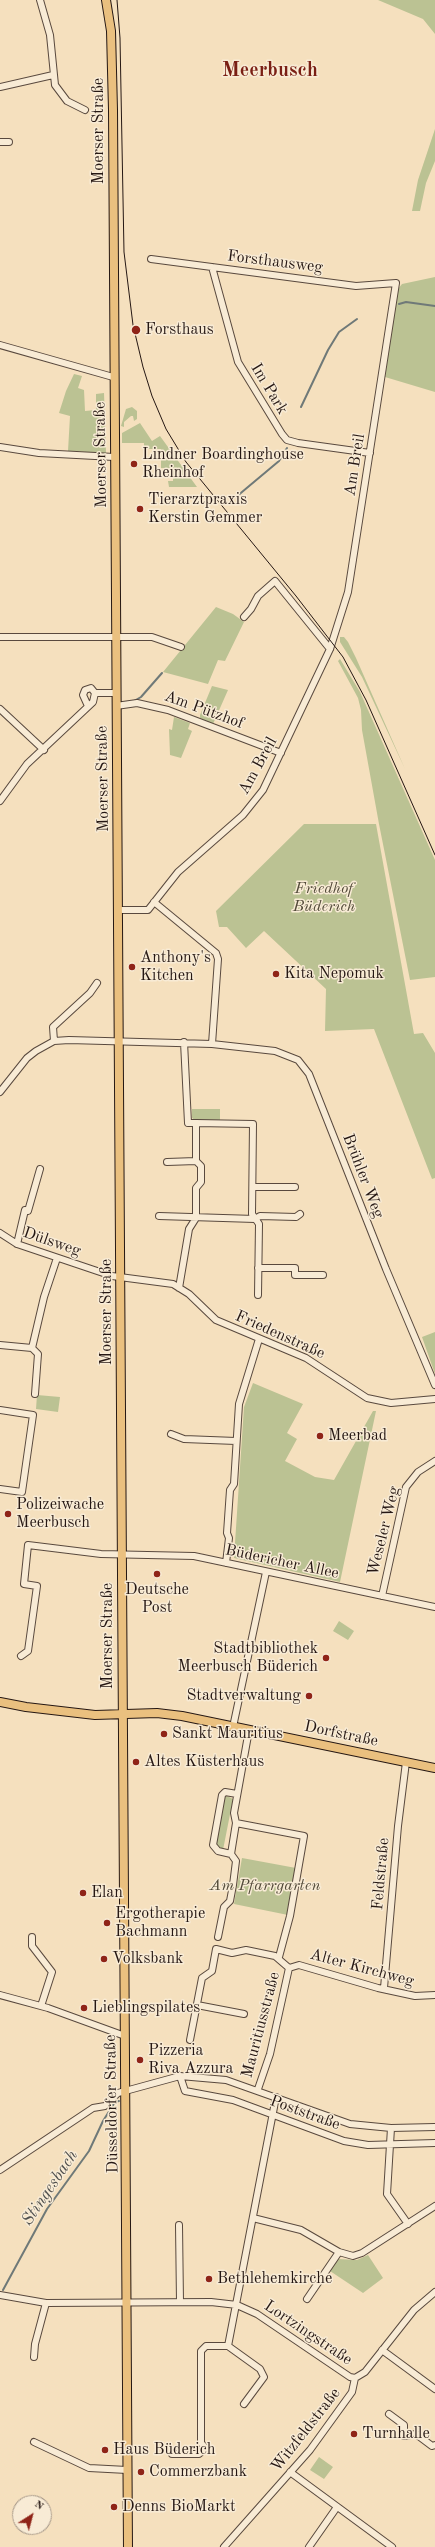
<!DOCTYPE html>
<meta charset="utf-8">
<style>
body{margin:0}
#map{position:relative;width:435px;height:2547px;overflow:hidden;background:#f5e0be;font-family:"Old Standard TT",serif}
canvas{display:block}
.north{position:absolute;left:12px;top:2495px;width:40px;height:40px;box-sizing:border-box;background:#f8ebd5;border:1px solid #a49687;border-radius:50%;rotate:36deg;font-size:11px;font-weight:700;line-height:16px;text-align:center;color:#251713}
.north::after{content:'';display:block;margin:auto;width:14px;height:18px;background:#8f2418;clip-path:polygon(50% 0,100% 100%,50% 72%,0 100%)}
</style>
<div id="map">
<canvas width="435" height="2547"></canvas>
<div class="north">N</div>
</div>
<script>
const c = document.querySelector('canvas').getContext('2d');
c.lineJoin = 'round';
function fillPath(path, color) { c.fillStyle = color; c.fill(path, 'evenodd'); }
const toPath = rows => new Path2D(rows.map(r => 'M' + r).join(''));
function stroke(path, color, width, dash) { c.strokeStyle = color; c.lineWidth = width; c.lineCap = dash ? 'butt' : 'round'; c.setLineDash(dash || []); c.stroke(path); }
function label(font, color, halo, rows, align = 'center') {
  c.font = font + ' "Old Standard TT",serif'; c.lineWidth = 3; c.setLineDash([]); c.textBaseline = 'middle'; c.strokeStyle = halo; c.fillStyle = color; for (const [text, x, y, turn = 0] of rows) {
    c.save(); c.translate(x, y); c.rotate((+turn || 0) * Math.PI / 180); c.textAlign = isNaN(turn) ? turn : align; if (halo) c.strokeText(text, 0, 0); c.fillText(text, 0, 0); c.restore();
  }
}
const green = toPath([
 [378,0,435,0,435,34,423,19],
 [435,129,435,161,426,183,420,211,412,211,418,180],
 [435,277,435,392,385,377,398,289,402,284],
 [74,374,82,376,78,388,84,390,85,411,96,410,96,394,104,393,106,453,68,451,70,416,59,413,66,391],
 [132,407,137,411,137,419,134,421,133,416,131,416,124,422,124,427,121,426,126,409],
 [140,423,152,441,160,436,197,487,169,487,168,481,173,481,173,468,161,468,161,449,147,449,144,452,144,443,122,443,122,433],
 [216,607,233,614,244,622,225,661,218,660,208,684,163,672],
 [340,637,344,637,348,642,356,658,405,769,362,677,340,642],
 [340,659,360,692,435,860,435,977,410,980,379,824,362,730,361,710,358,698,338,661],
 [212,686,228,690,213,724,200,718,200,715],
 [174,717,190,723,188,729,192,731,181,758,170,755,169,729,172,730],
 [304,824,376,824,414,1034,423,1033,435,1053,435,1178,432,1179,374,1029,325,1031,326,989,264,931,246,948,227,927,219,927,216,911],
 [192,1109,220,1109,220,1120,195,1120,192,1118],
 [435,1332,435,1374,422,1337],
 [253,1383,303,1404,287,1433,297,1439,285,1461,315,1477,334,1480,373,1411,376,1411,340,1582,234,1558,244,1407],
 [37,1395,60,1397,58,1412,36,1409],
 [339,1621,354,1631,348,1640,333,1631],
 [227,1796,233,1799,223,1850,216,1845,224,1797],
 [242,1858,296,1868,288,1915,234,1904],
 [368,2255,383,2278,363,2293,330,2271,338,2259,357,2260],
 [319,2457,333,2467,324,2479,310,2470]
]);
const stream = toPath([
 [399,304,406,302,435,306],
 [301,407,328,350,339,332,357,319],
 [236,497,279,461,287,448],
 [134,701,141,697,162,673],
 [3,2290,47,2209,89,2151,103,2121,115,2102,119,2101]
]);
const minor = toPath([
 [40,0,50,35,55,85,67,101,85,110],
 [0,87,53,75],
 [0,142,9,142],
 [212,267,238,362,282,434,287,440,298,443,370,453],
 [0,345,113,377],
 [0,447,39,453,114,457],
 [244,617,251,609,258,596,275,581,330,649],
 [0,637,152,637,181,647],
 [95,693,116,693],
 [116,706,137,703,168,710,281,753],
 [0,709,44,750],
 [0,801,27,764,93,702,95,693,91,688,85,690,83,695,88,706],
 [154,902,216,953,218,959,212,1044],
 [118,910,148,910,178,872,243,815,263,790,330,649,348,592,396,283,356,286,151,259],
 [54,1041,53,1027,90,993,97,983],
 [0,1092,27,1058,36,1051,54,1041,69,1040,212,1044,275,1051,298,1060,309,1074,386,1269,435,1385],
 [196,1123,253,1124,252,1214,259,1224,258,1295],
 [167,1162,196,1161],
 [254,1187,295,1187],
 [159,1216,255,1219,260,1216,296,1217,300,1214],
 [0,1233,17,1244,112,1276,173,1284,189,1294,216,1320,306,1358,367,1398,391,1403,435,1399],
 [17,1244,25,1210,28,1211,40,1169],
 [258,1268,295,1268,295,1275,323,1275],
 [179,1288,189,1229,196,1218,196,1188,201,1182,201,1166,196,1161,196,1123,188,1123,184,1042],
 [0,1345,32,1348,38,1354,35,1394],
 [32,1348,44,1297,57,1258],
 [0,1410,33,1415,22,1492,0,1489],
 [171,1434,184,1439,236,1441],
 [226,1563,229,1538,227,1533,230,1490,234,1484,239,1404,259,1339],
 [382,1596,406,1487,418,1472,435,1461],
 [21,1656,28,1651,37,1586,24,1584,28,1545,101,1554,194,1556,435,1607],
 [233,1727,266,1572],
 [236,1823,304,1836,290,1916,279,1957],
 [231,1854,218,1851,213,1845,222,1795,225,1792,237,1794],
 [32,1937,32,1946,52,1972,41,2006],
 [218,1937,224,1907,230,1901,233,1885,236,1861,231,1854,236,1823,234,1813,249,1730],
 [289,1968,299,1965,378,1988,415,1996,435,1995],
 [384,1988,398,1826,406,1762],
 [0,1995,48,2008,125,2036],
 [197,2005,244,2014],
 [190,2040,202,1978,212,1971,216,1949,232,1953,246,1950,275,1956,289,1968],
 [180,2076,185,2091,233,2100,344,2141,368,2145,435,2143],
 [258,2089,270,2054,289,1968],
 [391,2128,387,2194,408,2224],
 [0,2170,93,2108,105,2106,118,2093,180,2076,226,2080,350,2124,391,2128,435,2127],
 [253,2218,301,2230,339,2252,353,2256,362,2253,435,2206],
 [179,2225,180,2302],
 [0,2295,46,2303,211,2302,237,2305,257,2314,350,2377,355,2378],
 [307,2299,339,2252],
 [382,2350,435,2389],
 [34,2357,35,2344,46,2303],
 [355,2378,365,2372,414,2310,435,2292],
 [244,2404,264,2377,260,2369,228,2346,276,2097],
 [389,2414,404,2425,404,2436,416,2434,432,2446,435,2445],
 [34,2442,89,2468,127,2470],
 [172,2454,199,2454,206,2448,201,2443,201,2351,206,2346,228,2346],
 [290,2472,392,2547],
 [224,2547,310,2450,352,2392,355,2378],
 [309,2547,337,2507]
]);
const major = toPath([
 [106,0,111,31,113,110,128,2547],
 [0,1702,26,1707,95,1715,157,1713,182,1716,435,1768]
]);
const tram = toPath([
 [117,0,120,38,124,252,133,325,143,367,152,396,166,429,186,462,296,596,343,657,366,700,435,855]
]);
const markers = [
 [136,330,5,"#8f2418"],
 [134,464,4,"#8f2418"],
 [140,509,4,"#8f2418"],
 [132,967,4,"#8f2418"],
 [276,974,4,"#8f2418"],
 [320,1436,4,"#8f2418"],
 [8,1514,4,"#8f2418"],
 [157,1574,4,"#8f2418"],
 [326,1658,4,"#8f2418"],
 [309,1696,4,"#8f2418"],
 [164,1734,4,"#8f2418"],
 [136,1762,4,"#8f2418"],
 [83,1893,4,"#8f2418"],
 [107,1923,4,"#8f2418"],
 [104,1959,4,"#8f2418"],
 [84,2008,4,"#8f2418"],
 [140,2060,4,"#8f2418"],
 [209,2279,4,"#8f2418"],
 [354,2434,4,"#8f2418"],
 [105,2450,4,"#8f2418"],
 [141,2472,4,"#8f2418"],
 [114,2507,4,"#8f2418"]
];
const streetNames = [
 ["Moerser Straße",99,131,-90],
 ["Forsthausweg",275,262,7],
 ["Im Park",269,389,59],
 ["Moerser Straße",101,455,-91],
 ["Am Breil",355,465,-81],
 ["Am Pützhof",204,710,20],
 ["Am Breil",258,766,-61],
 ["Moerser Straße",103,779,-91],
 ["Brühler Weg",363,1176,69],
 ["Dülsweg",52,1242,19],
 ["Moerser Straße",107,1312,-90],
 ["Friedenstraße",280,1335,24],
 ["Weseler Weg",384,1531,-76],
 ["Büdericher Allee",282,1562,12],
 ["Moerser Straße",108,1636,-90],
 ["Dorfstraße",341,1734,12],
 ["Feldstraße",381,1874,-85],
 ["Alter Kirchweg",362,1968,15],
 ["Mauritiusstraße",261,2025,-75],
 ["Düsseldorfer Straße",112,2104,-91],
 ["Poststraße",305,2113,20],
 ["Lortzingstraße",308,2333,34],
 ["Witzfeldstraße",306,2430,-52]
];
const poiNames = [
 ["Forsthaus",145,330],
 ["Lindner Boardinghouse",142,455],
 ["Rheinhof",142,473],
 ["Tierarztpraxis",148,500],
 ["Kerstin Gemmer",148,518],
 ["Anthony's",140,958],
 ["Kitchen",140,976],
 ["Kita Nepomuk",284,974],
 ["Meerbad",328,1436],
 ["Polizeiwache",16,1505],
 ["Meerbusch",16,1523],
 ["Deutsche",157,1590,"center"],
 ["Post",157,1608,"center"],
 ["Stadtbibliothek",318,1649,"right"],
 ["Meerbusch Büderich",318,1667,"right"],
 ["Stadtverwaltung",301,1696,"right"],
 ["Sankt Mauritius",172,1734],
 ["Altes Küsterhaus",144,1762],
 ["Elan",91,1893],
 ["Ergotherapie",115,1914],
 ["Bachmann",115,1932],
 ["Volksbank",112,1959],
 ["Lieblingspilates",92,2008],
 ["Pizzeria",148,2051],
 ["Riva Azzura",148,2069],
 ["Bethlehemkirche",217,2279],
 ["Turnhalle",362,2434],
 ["Haus Büderich",113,2450],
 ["Commerzbank",149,2472],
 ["Denns BioMarkt",122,2507]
];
const parkNames = [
 ["Friedhof",324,889],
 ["Büderich",324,907],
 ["Am Pfarrgarten",265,1886]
];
const waterNames = [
 ["Stingesbach",50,2188,-56]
];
const districtNames = [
 ["Meerbusch",270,71]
];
fillPath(green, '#bbc293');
stroke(stream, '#6f7978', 2);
stroke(minor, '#59493e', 8);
stroke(major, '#251713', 10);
stroke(minor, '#f8ebd5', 6);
stroke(major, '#eac07f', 8);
stroke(tram, '#251713', 1);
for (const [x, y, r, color] of markers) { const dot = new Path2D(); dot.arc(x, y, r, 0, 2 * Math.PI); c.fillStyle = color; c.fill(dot); stroke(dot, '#f8ebd5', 1.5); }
label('16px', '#251713', '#f8ebd5', streetNames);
label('16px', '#251713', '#f8ebd5', poiNames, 'left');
label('italic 16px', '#524a39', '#f8ebd5', parkNames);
label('italic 17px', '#50504e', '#f8ebd5', waterNames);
label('bold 20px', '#7a1f14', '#f8ebd5', districtNames);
</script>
